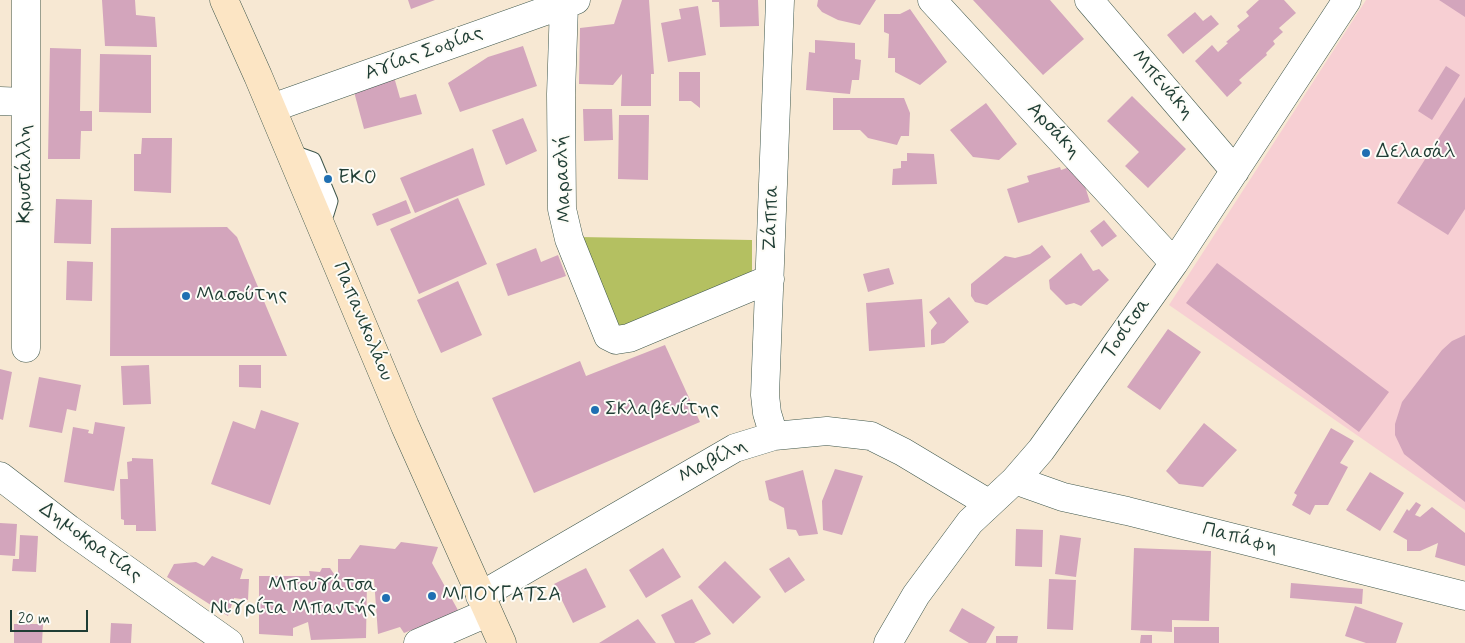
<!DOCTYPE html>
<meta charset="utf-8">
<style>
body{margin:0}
#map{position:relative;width:1465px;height:643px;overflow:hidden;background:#f7e8d3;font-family:Mynerve,sans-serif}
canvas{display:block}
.scale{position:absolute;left:10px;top:610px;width:78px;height:22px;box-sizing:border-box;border:2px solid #1f3d34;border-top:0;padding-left:6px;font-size:15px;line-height:18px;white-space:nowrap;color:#1f3d34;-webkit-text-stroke:4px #fdfcf7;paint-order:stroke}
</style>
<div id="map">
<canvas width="1465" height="643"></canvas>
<div class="scale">20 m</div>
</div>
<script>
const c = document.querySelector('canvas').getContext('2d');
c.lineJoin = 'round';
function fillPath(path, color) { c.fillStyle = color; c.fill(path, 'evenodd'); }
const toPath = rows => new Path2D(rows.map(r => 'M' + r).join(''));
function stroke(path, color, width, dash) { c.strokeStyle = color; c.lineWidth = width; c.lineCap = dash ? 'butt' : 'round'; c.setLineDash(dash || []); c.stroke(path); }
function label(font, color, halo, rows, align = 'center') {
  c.font = font + ' Mynerve,sans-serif'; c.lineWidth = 4; c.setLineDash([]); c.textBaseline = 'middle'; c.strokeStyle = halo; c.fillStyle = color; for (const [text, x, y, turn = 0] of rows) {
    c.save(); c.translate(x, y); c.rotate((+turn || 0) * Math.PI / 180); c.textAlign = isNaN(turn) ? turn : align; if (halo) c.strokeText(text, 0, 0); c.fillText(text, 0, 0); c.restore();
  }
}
const built = toPath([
 [1366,0,1465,0,1465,510,1169,305]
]);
const green = toPath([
 [579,237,752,240,752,277,617,332]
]);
const building = toPath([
 [102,0,135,0,136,15,155,17,157,47,105,46],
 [408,0,435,0,411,9],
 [622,0,649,0,654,74,651,74,651,106,621,106,622,74,613,85,579,84,580,28,614,24],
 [712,0,758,0,759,26,720,27,719,2,712,2],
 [818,0,876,0,860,25,838,20,822,12,817,6],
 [973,0,1050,0,1084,39,1043,75],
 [1259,0,1284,0,1296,13,1279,28,1283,32,1273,41,1275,44,1266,53,1267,55,1239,80,1242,83,1227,97,1195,61,1212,45,1218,52,1228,43,1226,42,1240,30,1237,26,1249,16,1246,12],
 [1439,0,1465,0,1465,17],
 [698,6,706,55,668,62,661,23,681,19,679,9],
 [910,9,947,62,920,85,895,72,895,58,888,58,889,34,884,32,884,14,900,14],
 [1195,12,1203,21,1211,15,1219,24,1183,54,1167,35],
 [815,40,855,43,855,59,861,60,859,80,852,80,850,94,806,90,809,52,815,53],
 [523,46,537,86,460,112,448,83,488,57],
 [50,48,81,49,80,111,92,111,92,131,81,131,80,159,48,159],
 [100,54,151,55,151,113,99,112],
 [1446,66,1460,75,1432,120,1418,111],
 [679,72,700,72,700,108,691,101,679,101],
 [394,77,400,98,416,94,422,114,364,129,353,88],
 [1132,96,1186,149,1148,188,1125,166,1139,152,1107,121],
 [1465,97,1465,209,1448,235,1397,203],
 [833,98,904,98,910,113,909,136,901,136,897,145,868,138,860,130,833,130],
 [986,103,1017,144,999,160,973,157,950,130],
 [583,109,612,109,613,140,584,141],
 [619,115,649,115,648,180,618,179],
 [523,118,537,151,506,165,492,130],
 [142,138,172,138,171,193,134,191,134,154,141,154],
 [473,148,485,185,415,213,400,178],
 [907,153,934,154,937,184,892,185,893,169,901,168,901,161,907,161],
 [1078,164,1090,202,1018,223,1007,189,1029,182,1027,176,1060,167,1061,170],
 [458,198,487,264,419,294,390,229],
 [56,199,92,200,91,244,54,243],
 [406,200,411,213,377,226,372,214],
 [1104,220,1117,236,1102,247,1090,231],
 [227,227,237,237,287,356,110,356,111,228],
 [1042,245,1051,257,987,305,975,302,971,296,971,284,1005,256,1015,258,1030,254],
 [536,248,541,262,558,255,566,276,508,296,496,264],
 [1081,253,1093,271,1099,269,1109,280,1081,306,1074,303,1066,305,1050,289,1049,280],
 [67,261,93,262,92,301,66,300],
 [1217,263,1389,392,1359,432,1186,303],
 [889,268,894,284,868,292,863,274],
 [458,281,482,335,441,353,417,300],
 [949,297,969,322,944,343,931,345,931,330,937,323,929,312],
 [922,299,925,347,869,351,866,303],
 [1168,329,1201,352,1160,410,1127,387],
 [1465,335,1465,502,1404,454,1395,435,1395,424,1402,402,1442,350,1452,341],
 [665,345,700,422,534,493,492,398,580,361,586,376],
 [149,365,151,404,123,405,121,366],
 [239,365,261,365,261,388,239,387],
 [0,369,12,372,3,420,0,419],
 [39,377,81,385,76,411,67,409,62,433,29,427],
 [261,410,299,423,270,505,211,484,233,421,255,429],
 [95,422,125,427,114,491,64,482,73,427,89,430,88,433,93,434],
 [1204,423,1237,450,1203,487,1179,484,1166,471],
 [1331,428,1354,441,1340,463,1348,467,1328,505,1315,505,1310,515,1292,505,1297,495,1294,493],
 [132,458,153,459,156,531,136,531,136,525,124,525,124,520,121,519,120,479,128,479,127,462,132,461],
 [835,469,863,476,842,535,823,530,822,501],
 [803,470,818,534,799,536,796,530,787,529,784,508,769,500,765,481],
 [1370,472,1404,493,1380,531,1346,510],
 [1416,502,1421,505,1415,515,1420,517,1432,507,1465,533,1465,566,1435,557,1438,543,1420,551,1407,551,1407,540,1393,532,1407,509,1409,511],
 [0,523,17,524,15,556,0,555],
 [1016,529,1043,530,1042,567,1015,566],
 [20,535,38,536,36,572,12,571,13,559,19,559],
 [1060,535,1081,538,1076,577,1055,574],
 [401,542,438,547,432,563,459,612,404,633,400,627,378,634,374,579,367,579,366,638,311,640,308,622,293,628,293,636,259,634,259,576,310,576,309,571,320,572,322,568,330,568,338,580,338,559,350,559,360,545,395,549],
 [663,548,681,577,646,598,629,570],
 [1134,548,1211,551,1209,621,1172,620,1172,632,1131,630],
 [212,556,243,569,240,579,249,579,248,600,234,598,228,616,167,577,174,564,196,562,204,566],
 [789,557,805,580,785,593,769,569],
 [725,561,761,597,733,624,698,587],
 [586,568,606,607,573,623,554,584],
 [1049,579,1076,580,1073,630,1047,629],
 [1291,583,1363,589,1362,604,1290,598],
 [692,599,711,634,694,643,675,643,661,615],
 [1355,606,1403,623,1396,643,1366,643,1345,636],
 [962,608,995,627,986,643,969,643,949,631],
 [638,619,656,643,599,643],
 [111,623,132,624,131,643,110,643],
 [14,624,43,624,42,643,14,643],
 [1174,627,1219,627,1219,643,1174,643],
 [1141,635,1152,635,1152,643,1140,643],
 [996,636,1018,636,1017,643,996,643]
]);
const lane = toPath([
 [299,155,313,160,330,201,326,214]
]);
const street = toPath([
 [932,0,1174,263],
 [1089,0,1235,171],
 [564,5,561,94,562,209,569,239,608,336,616,340,629,338,770,279],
 [0,101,26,102],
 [272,108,576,0],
 [26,348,26,0],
 [774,436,767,413,765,395,780,0],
 [0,476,69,529,229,643],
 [1015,480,1063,497,1127,511,1465,596],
 [480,596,735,448,774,436,827,431,871,436,903,452,988,503],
 [418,643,487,613],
 [888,643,916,595,970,522,1015,480,1041,450,1174,263,1347,0]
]);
const secondary = toPath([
 [224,0,258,76,405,426,502,643]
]);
const markers = [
 [1366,153,5,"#1f6fb2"],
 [328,179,5,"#1f6fb2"],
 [186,296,5,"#1f6fb2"],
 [595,410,5,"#1f6fb2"],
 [432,596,5,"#1f6fb2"],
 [386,598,5,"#1f6fb2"]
];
const streetNames = [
 ["Αγίας Σοφίας",424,54,-20],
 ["Μπενάκη",1162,85,49],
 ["Αρσάκη",1053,131,47],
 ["Κρυστάλλη",26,174,-90],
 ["Μαρασλή",564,179,-93],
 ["Ζάππα",772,218,-88],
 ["Παπανικολάου",362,322,67],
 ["Τοσίτσα",1127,329,-55],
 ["Μαβίλη",713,462,-28],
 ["Παπάφη",1240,539,14],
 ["Δημοκρατίας",90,543,36]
];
const poiNames = [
 ["Δελασάλ",1376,153],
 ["EKO",338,179],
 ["Μασούτης",196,296],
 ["Σκλαβενίτης",605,410],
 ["Μπουγάτσα",376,586,"right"],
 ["Νιγρίτα Μπαντής",376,609,"right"],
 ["ΜΠΟΥΓΑΤΣΑ",442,596]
];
fillPath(built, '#f7cfd3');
fillPath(green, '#b4c061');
fillPath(building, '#d3a5bc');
stroke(lane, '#3f574c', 17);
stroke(street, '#3f574c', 29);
stroke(secondary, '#3f574c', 29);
stroke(lane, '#fff', 15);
stroke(street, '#fff', 28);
stroke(secondary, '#fce5c4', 28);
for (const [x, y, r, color] of markers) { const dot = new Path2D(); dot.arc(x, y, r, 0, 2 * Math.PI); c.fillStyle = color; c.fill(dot); stroke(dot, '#fdfcf7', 2); }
label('20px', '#1f3d34', '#fdfcf7', streetNames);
label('20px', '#1f3d34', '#fdfcf7', poiNames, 'left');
</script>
